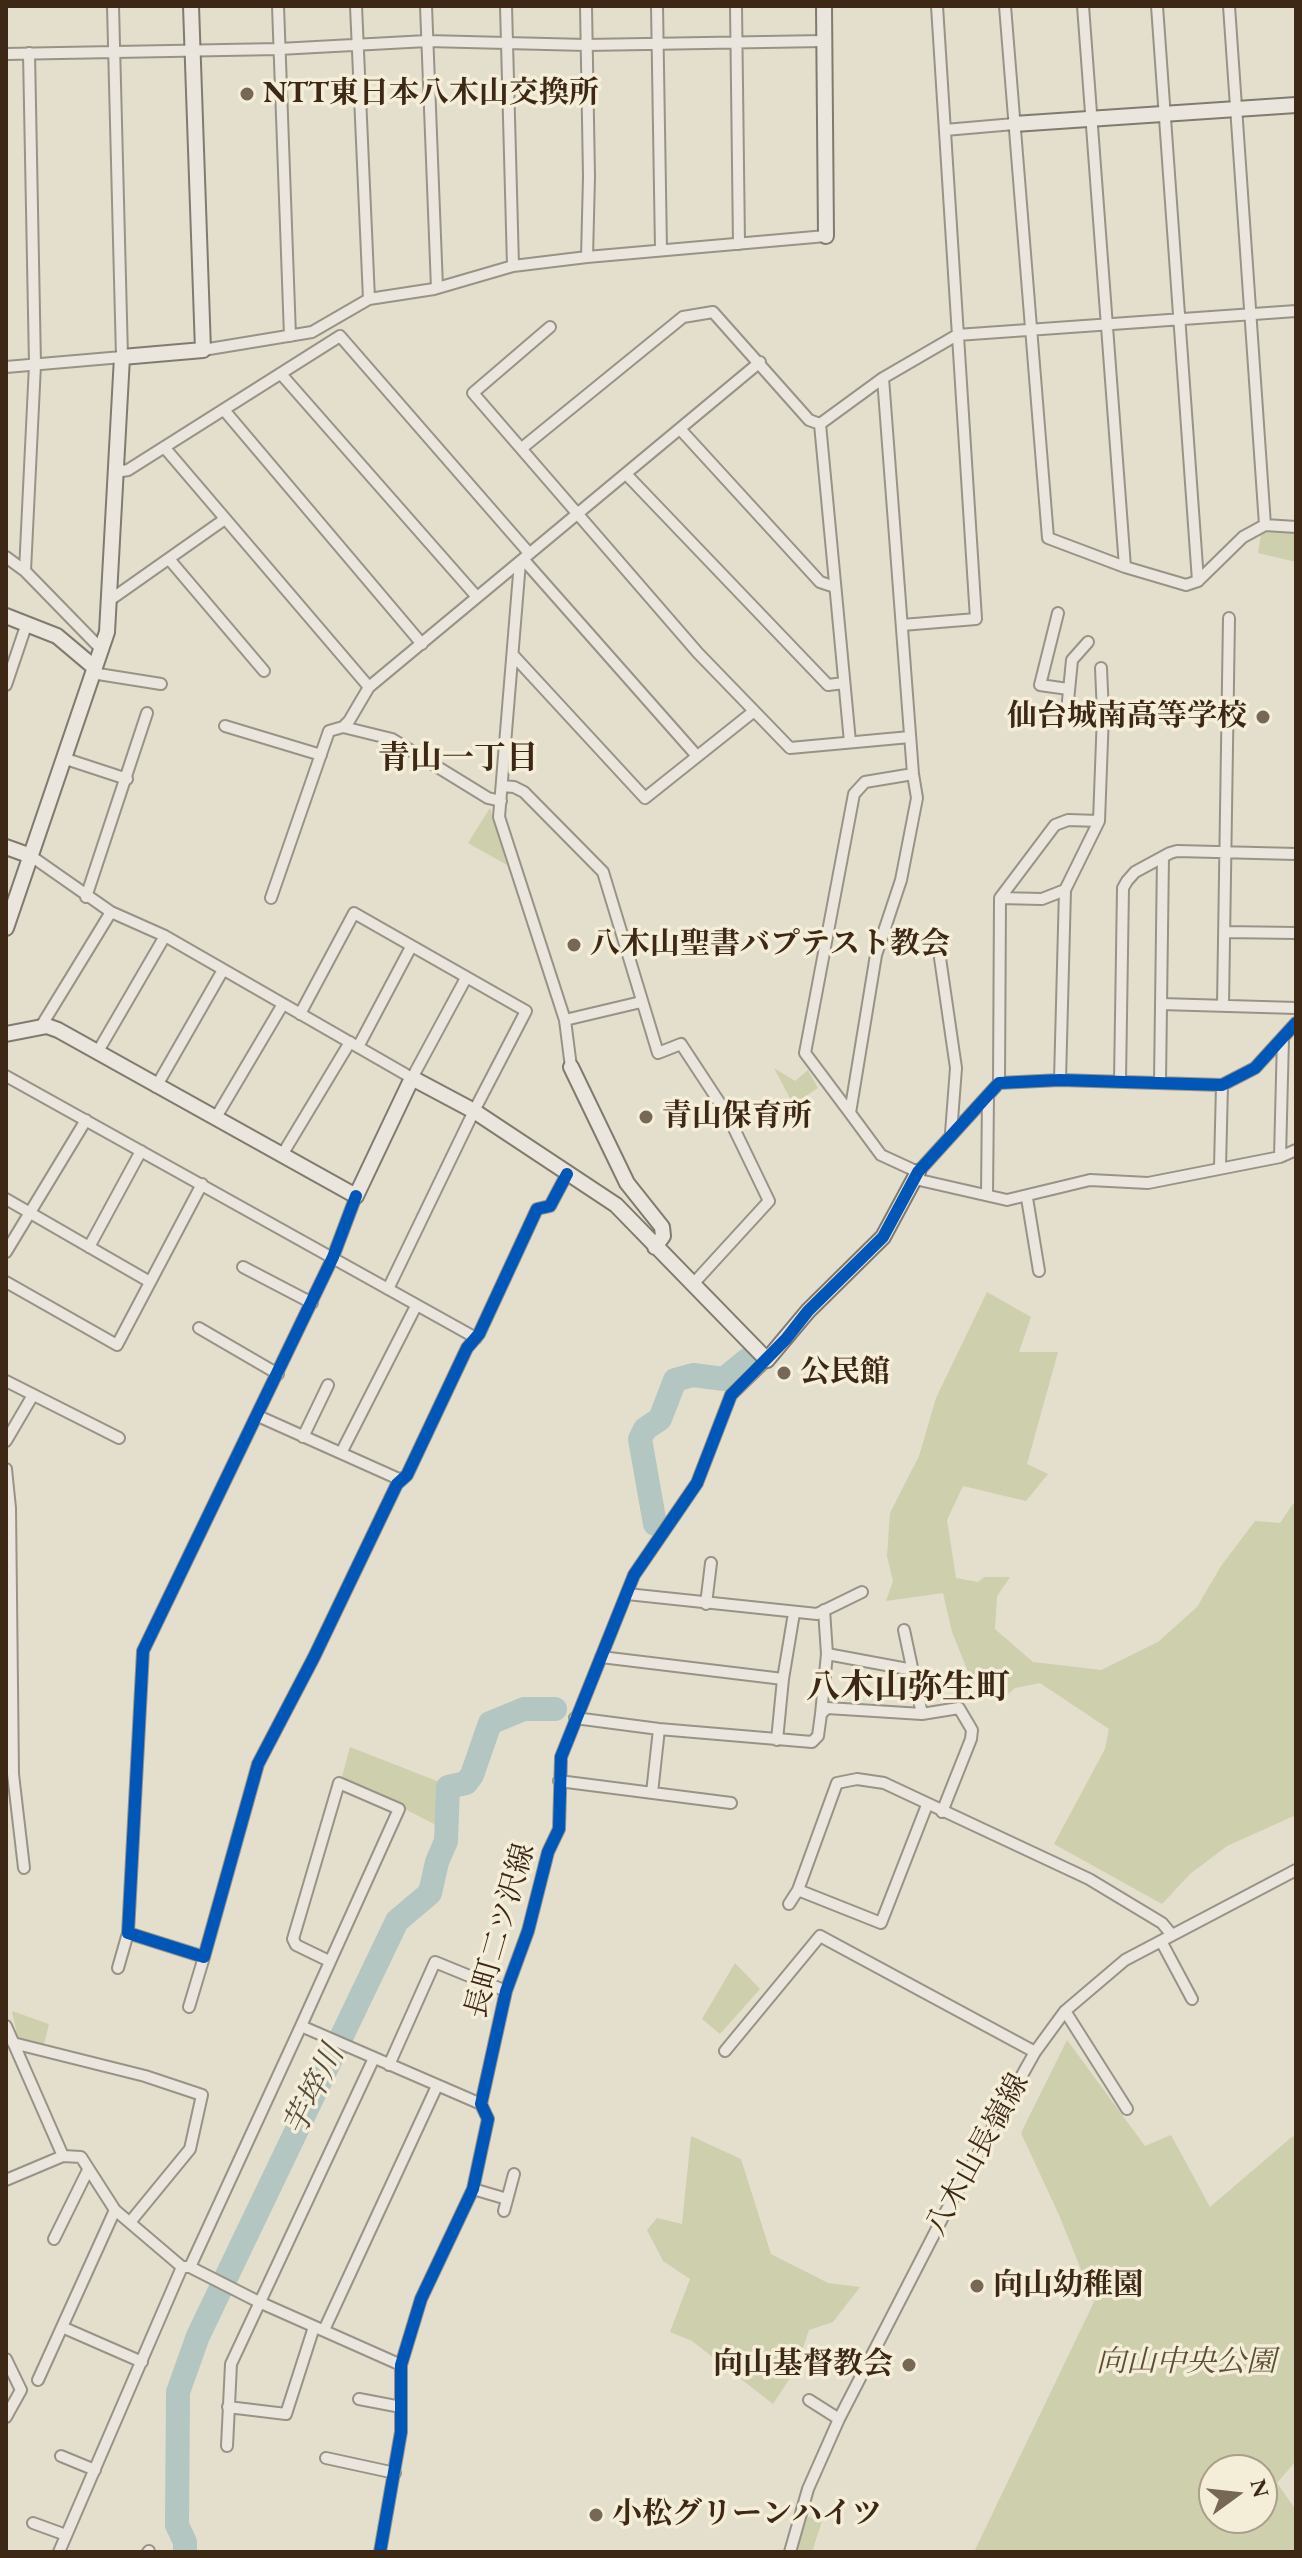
<!DOCTYPE html>
<meta charset="utf-8">
<style>
body{margin:0}
#map{position:relative;width:1302px;height:2558px;overflow:hidden;background:#e4decd;font-family:"EB Garamond",serif}
canvas{display:block}
.frame{position:absolute;inset:0;border:8px solid #3d2715;pointer-events:none}
.north{position:absolute;left:1198px;top:2454px;width:80px;height:80px;box-sizing:border-box;background:#f4edd8;border:2px solid #ab9e8a;border-radius:50%;rotate:75deg;font-size:22px;font-weight:700;line-height:32px;text-align:center;color:#3d2715}
.north::after{content:'';display:block;margin:auto;width:28px;height:36px;background:#776755;clip-path:polygon(50% 0,100% 100%,50% 72%,0 100%)}
</style>
<div id="map">
<canvas width="1302" height="2558"></canvas>
<div class="frame"></div>
<div class="north">N</div>
</div>
<script>
const c = document.querySelector('canvas').getContext('2d');
c.lineJoin = 'round';
function fillPath(path, color) { c.fillStyle = color; c.fill(path, 'evenodd'); }
const toPath = rows => new Path2D(rows.map(r => 'M' + r).join(''));
function stroke(path, color, width, dash) { c.strokeStyle = color; c.lineWidth = width; c.lineCap = dash ? 'butt' : 'round'; c.setLineDash(dash || []); c.stroke(path); }
function label(font, color, halo, rows, align = 'center') {
  c.font = font + ' "EB Garamond","Noto Serif JP",serif'; c.lineWidth = 7; c.setLineDash([]); c.textBaseline = 'middle'; c.strokeStyle = halo; c.fillStyle = color; for (const [text, x, y, turn = 0] of rows) {
    c.save(); c.translate(x, y); c.rotate((+turn || 0) * Math.PI / 180); c.textAlign = isNaN(turn) ? turn : align; if (halo) c.strokeText(text, 0, 0); c.fillText(text, 0, 0); c.restore();
  }
}
const green = toPath([
 [1268,531,1296,533,1296,562,1258,553,1261,534],
 [490,808,507,865,468,843],
 [774,1068,795,1081,808,1070,818,1088,793,1104],
 [987,1292,1031,1317,1019,1352,1058,1352,1027,1464,1048,1474,1026,1501,963,1486,947,1520,956,1578,978,1582,984,1577,1010,1577,997,1596,995,1629,1033,1662,1101,1670,1158,1642,1197,1607,1221,1566,1255,1521,1280,1523,1293,1504,1296,1504,1296,1815,1227,1846,1190,1874,1162,1904,1054,1844,1105,1749,1109,1729,1040,1683,1015,1688,1001,1701,971,1679,952,1632,943,1593,886,1601,893,1581,887,1556,890,1513,919,1456,936,1398],
 [350,1747,442,1783,438,1826,342,1777],
 [735,1963,760,1989,720,2034,702,2019],
 [12,2011,49,2024,44,2044,18,2039],
 [1067,2040,1145,2146,1171,2135,1210,2207,1293,2136,1296,2144,1296,2461,1277,2483,1296,2510,1296,2552,974,2552,1094,2302,1059,2215,1021,2133],
 [1214,2470,1262,2470,1262,2518,1214,2518],
 [691,2136,741,2159,771,2254,828,2283,860,2287,833,2322,809,2330,796,2369,773,2404,692,2341,670,2332,690,2279,663,2261,647,2230,657,2218,682,2224],
 [806,2516,822,2521,812,2552,795,2552]
]);
const river = toPath([
 [655,1524,640,1439,645,1429,660,1419,675,1380,693,1375,724,1379,747,1360],
 [185,2552,185,2542,177,2525,178,2392,198,2336,397,1921,430,1893,437,1862,446,1841,448,1787,466,1783,472,1775,490,1723,524,1709,555,1709]
]);
const street = toPath([
 [278,6,290,336],
 [356,6,369,299],
 [426,6,437,288],
 [506,6,513,266],
 [586,6,589,177,587,257],
 [657,6,661,250],
 [736,6,739,244],
 [1005,6,1048,538,1125,567,1186,585,1198,581,1157,6],
 [1083,6,1125,567],
 [1229,6,1265,525],
 [6,54,279,49,427,41,586,45,824,41],
 [945,130,1014,124],
 [1296,311,957,335,883,378,913,774,917,798,901,880,876,955,850,1113,881,1155,918,1172,999,1083,1060,1080,1222,1085,1255,1068,1296,1023],
 [550,327,473,393,698,653,790,748,910,737],
 [203,350,312,332,369,299,434,289,513,266,587,257,826,236],
 [6,367,122,357,113,6],
 [281,374,477,597],
 [224,410,422,644],
 [820,424,850,742],
 [680,429,820,582,835,587],
 [164,447,369,687],
 [522,448,683,317,713,312,809,420,820,424,883,378],
 [116,472,128,470,340,336,529,553],
 [626,474,828,685,844,683],
 [6,557,25,571,102,650],
 [169,559,264,671],
 [523,559,697,756],
 [520,562,499,817,565,1020,571,1067],
 [25,571,35,365,29,53],
 [1198,581,1243,537,1265,525,1296,527],
 [110,600,225,519],
 [1058,613,1040,685,1068,689],
 [902,625,976,619,937,6],
 [513,655,645,798,753,712],
 [1101,668,1103,714],
 [92,673,161,684],
 [6,685,27,623],
 [225,726,321,755],
 [343,727,392,739,488,798,501,801],
 [63,758,127,779],
 [502,786,514,787,524,792,603,872,658,1053,681,1044,727,1114,769,1201,693,1284],
 [31,856,111,912,165,936,412,1078,466,978],
 [86,897,147,713],
 [271,898,329,731,343,727,349,721,369,687,760,362],
 [1000,898,1042,899,1065,890],
 [1224,932,1296,933],
 [940,958,956,1068,951,1133],
 [1161,1004,1296,1008],
 [1223,1005,1229,618],
 [300,1014,354,913,526,1011,474,1111,388,1289],
 [565,1020,641,1002],
 [40,1028,111,912],
 [358,1047,411,947],
 [97,1053,165,936],
 [6,1076,476,1338],
 [1060,1080,1065,890,1099,821,1103,714,1067,711,1072,660,1088,642],
 [1120,1081,1123,888,1127,881,1135,872,1170,853,1177,851,1296,854],
 [1160,1081,1163,857],
 [999,1083,1000,898,1055,825,1068,820,1099,821],
 [156,1087,223,970],
 [850,1113,805,1053,854,794,865,782,913,774],
 [215,1119,283,1004],
 [282,1155,350,1042],
 [1280,1157,1283,1038],
 [1220,1167,1222,1085],
 [915,1179,1007,1200,1090,1180,1148,1183,1280,1157,1296,1150],
 [987,1195,988,1095],
 [356,1196,333,1257,143,1651,128,1933,204,1957,258,1764,314,1657,397,1484,407,1475,467,1348,479,1334,537,1209,550,1206,567,1174],
 [1027,1198,1039,1271],
 [6,1199,150,1282],
 [89,1247,141,1151],
 [6,1252,86,1120],
 [243,1267,312,1303],
 [6,1282,117,1345,202,1184],
 [199,1328,278,1374],
 [6,1381,119,1438],
 [258,1416,401,1480],
 [303,1437,328,1385],
 [6,1441,33,1395],
 [341,1453,416,1306],
 [6,1469,10,1508,13,1774,24,1868],
 [627,1594,817,1614,862,1592],
 [706,1604,711,1563],
 [904,1630,922,1714],
 [827,1654,913,1670],
 [601,1657,783,1679],
 [821,1714,827,1654,824,1610],
 [575,1718,659,1729,812,1742,818,1736,821,1714,827,1708,922,1714,959,1708,972,1730,971,1739,942,1812],
 [777,1740,783,1679,794,1613],
 [559,1781,731,1803],
 [652,1793,659,1729],
 [798,1890,881,1923,927,1805],
 [789,1904,798,1890,837,1783,857,1779,884,1783,1089,1879,1162,1923,1172,1935],
 [1161,1941,1192,1999],
 [118,1968,128,1933],
 [189,2007,204,1957],
 [1065,2011,1127,2109],
 [6,2026,63,2156],
 [301,2026,481,2104],
 [13,2043,145,2076,202,2095,190,2149,131,2221],
 [725,2051,820,1936,1035,2052],
 [389,2065,435,1962,506,1991],
 [6,2180,63,2156,81,2157,115,2210,182,2267,190,2267,259,2302,401,2365],
 [473,2189,507,2199],
 [504,2211,514,2174],
 [54,2239,88,2170],
 [190,2267,301,2026,399,1809,339,1783,293,1939,296,1945,329,1961],
 [62,2327,142,2362],
 [324,2330,437,2086],
 [6,2359,21,2390,6,2417],
 [38,2380,115,2210],
 [359,2399,401,2407],
 [809,2400,839,2419],
 [228,2407,286,2414,314,2327],
 [227,2446,231,2364,374,2058],
 [61,2456,95,2470],
 [326,2458,395,2473],
 [33,2523,66,2535],
 [59,2552,182,2267],
 [148,2552,149,2551],
 [380,2552,401,2432,401,2365,421,2299,473,2189,488,2119,481,2104,506,1991,528,1931,548,1852,559,1829,561,1757,634,1575,697,1483,731,1395,767,1360],
 [790,2552,808,2489,839,2419,945,2213,1035,2052,1065,2011,1125,1960,1296,1870]
]);
const secondary = toPath([
 [824,6,826,236],
 [1014,124,1296,105],
 [6,616,57,636,95,668],
 [6,847,31,856],
 [6,928,107,632,122,357,203,350,191,6],
 [6,1034,47,1026,58,1030,356,1196,412,1078,474,1111,616,1205,767,1360,808,1311,883,1237,918,1172],
 [571,1067,627,1183,662,1227,663,1236,655,1247]
]);
const cycleway = toPath([
 [356,1196,333,1257,143,1651,128,1933,204,1957,258,1764,314,1657,397,1484,407,1475,467,1348,479,1334,537,1209,550,1206,567,1174],
 [380,2552,401,2432,401,2365,421,2299,473,2189,488,2119,481,2104,506,1991,528,1931,548,1852,559,1829,561,1757,634,1575,697,1483,731,1395,786,1339,808,1311,883,1237,918,1172,999,1083,1060,1080,1222,1085,1255,1068,1296,1023]
]);
const markers = [
 [247,94,8,"#776755"],
 [1263,717,8,"#776755"],
 [574,945,8,"#776755"],
 [646,1117,8,"#776755"],
 [784,1373,8,"#776755"],
 [977,2286,8,"#776755"],
 [909,2365,8,"#776755"],
 [596,2515,8,"#776755"]
];
const poiNames = [
 ["NTT東日本八木山交換所",263,94],
 ["仙台城南高等学校",1247,717,"right"],
 ["八木山聖書バプテスト教会",590,945],
 ["青山保育所",662,1117],
 ["公民館",800,1373],
 ["向山幼稚園",993,2286],
 ["向山基督教会",893,2365,"right"],
 ["小松グリーンハイツ",612,2515]
];
const streetNames = [
 ["長町二ツ沢線",501,1931,-74],
 ["八木山長嶺線",978,2155,-61]
];
const parkNames = [
 ["向山中央公園",1186,2363]
];
const neighbourhoodNames = [
 ["青山一丁目",458,759]
];
const waterNames = [
 ["芋埣川",315,2091,-64]
];
const quarterNames = [
 ["八木山弥生町",908,1689]
];
fillPath(green, '#cecfad');
stroke(river, '#b3c6c2', 24);
stroke(street, '#999387', 14);
stroke(secondary, '#817a6f', 18);
stroke(street, '#eae6de', 10);
stroke(secondary, '#eae6de', 14);
stroke(cycleway, '#0057b8', 12);
for (const [x, y, r, color] of markers) { const dot = new Path2D(); dot.arc(x, y, r, 0, 2 * Math.PI); c.fillStyle = color; c.fill(dot); stroke(dot, '#f4edd8', 3); }
label('bold 30px', '#3d2715', '#f4edd8', poiNames, 'left');
label('30px', '#3d2715', '#f4edd8', streetNames);
label('italic 30px', '#5d4e34', '#f4edd8', parkNames);
label('bold 32px', '#3d2715', '#f4edd8', neighbourhoodNames);
label('italic 32px', '#554c3f', '#f4edd8', waterNames);
label('bold 34px', '#3d2715', '#f4edd8', quarterNames);
</script>
